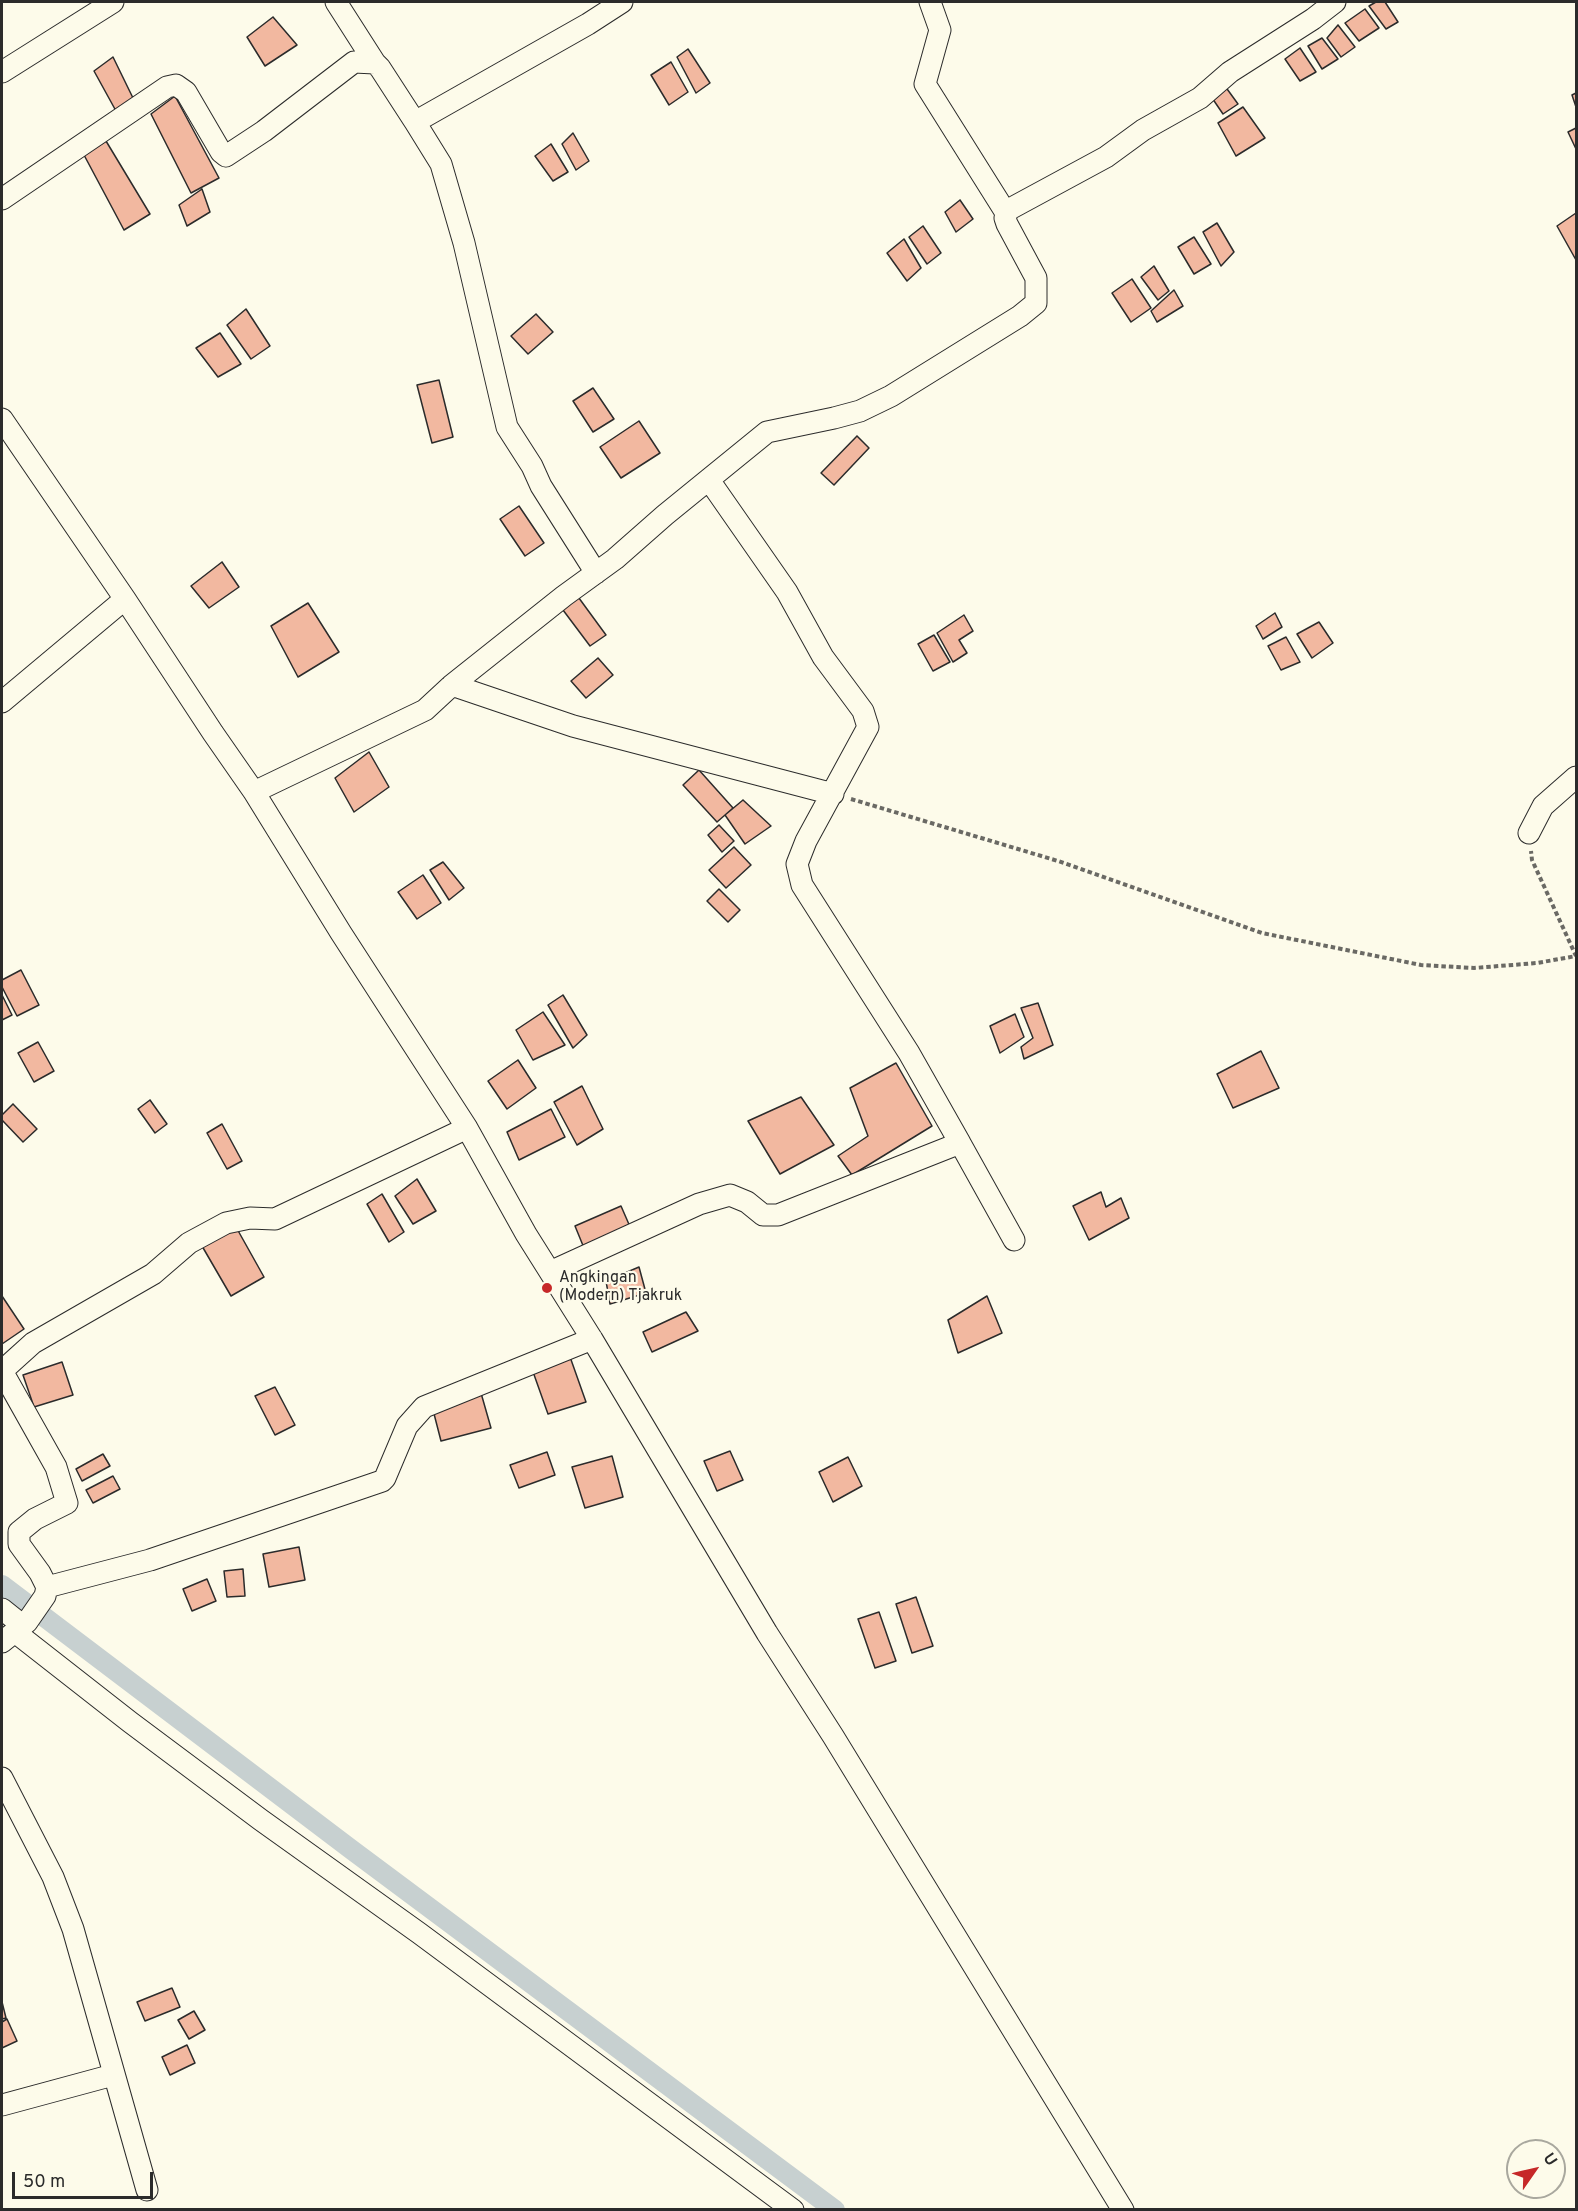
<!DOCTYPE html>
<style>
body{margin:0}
#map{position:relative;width:1578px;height:2211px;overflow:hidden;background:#fdfbea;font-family:Overpass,sans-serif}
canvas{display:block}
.frame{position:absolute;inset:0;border:3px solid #2b2b2b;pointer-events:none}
.north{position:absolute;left:1506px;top:2139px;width:60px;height:60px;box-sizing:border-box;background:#fdfbea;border:2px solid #a9a89e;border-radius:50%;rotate:56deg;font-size:16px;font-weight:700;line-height:24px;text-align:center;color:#2b2b2b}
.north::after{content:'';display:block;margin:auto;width:21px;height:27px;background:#c62828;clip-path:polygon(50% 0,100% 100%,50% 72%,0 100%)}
.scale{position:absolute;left:12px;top:2172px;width:141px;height:27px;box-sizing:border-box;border:3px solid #2b2b2b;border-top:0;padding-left:8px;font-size:18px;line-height:21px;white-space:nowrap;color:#2b2b2b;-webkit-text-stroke:4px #fdfbea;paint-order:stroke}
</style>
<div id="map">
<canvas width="1578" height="2211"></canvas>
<div class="frame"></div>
<div class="north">U</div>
<div class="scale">50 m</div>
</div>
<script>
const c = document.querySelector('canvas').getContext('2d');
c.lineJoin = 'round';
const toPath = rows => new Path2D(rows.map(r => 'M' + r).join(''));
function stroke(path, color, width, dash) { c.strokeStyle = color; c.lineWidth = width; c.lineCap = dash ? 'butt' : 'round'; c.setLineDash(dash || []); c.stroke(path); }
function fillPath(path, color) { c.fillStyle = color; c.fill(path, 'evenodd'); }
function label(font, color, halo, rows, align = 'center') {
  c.font = font + ' Overpass,sans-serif'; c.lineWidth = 4.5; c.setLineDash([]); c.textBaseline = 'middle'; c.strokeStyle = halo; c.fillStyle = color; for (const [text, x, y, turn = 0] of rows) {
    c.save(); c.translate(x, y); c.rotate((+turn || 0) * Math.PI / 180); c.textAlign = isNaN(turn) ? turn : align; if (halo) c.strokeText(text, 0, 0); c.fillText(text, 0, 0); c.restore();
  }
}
const canal = toPath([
 [2,1585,352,1850,835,2210]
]);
const building = toPath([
 [1376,2,1385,2,1398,22,1386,29,1369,6,1376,2],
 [1365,9,1379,28,1359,41,1345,23,1365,9],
 [273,17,297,45,265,66,247,37,273,17],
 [1338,25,1355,47,1341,57,1327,38,1338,25],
 [1322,38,1338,59,1322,69,1308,46,1322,38],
 [1300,48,1316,72,1300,81,1285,59,1300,48],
 [688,49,710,83,696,93,677,57,688,49],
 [113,57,133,98,116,111,94,71,113,57],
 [671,62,688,92,669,105,651,75,671,62],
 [1222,82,1238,104,1223,114,1208,92,1222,82],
 [1576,93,1576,107,1572,95,1576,93],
 [175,96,219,178,191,193,151,114,175,96],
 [1243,107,1265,138,1236,156,1218,123,1243,107],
 [1576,128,1576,149,1568,132,1576,128],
 [573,133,589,161,576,170,562,144,573,133],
 [106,141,150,214,124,230,84,155,106,141],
 [551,144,568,172,553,181,535,156,551,144],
 [202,189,210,212,187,226,179,205,202,189],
 [960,200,973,219,956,232,945,212,960,200],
 [1576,213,1576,260,1557,226,1576,213],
 [1217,223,1234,252,1221,266,1203,232,1217,223],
 [923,226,941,253,927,264,909,237,923,226],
 [1194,237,1211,264,1194,274,1178,247,1194,237],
 [904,239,921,268,907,281,887,253,904,239],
 [1154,266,1169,291,1158,300,1141,277,1154,266],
 [1132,279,1151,308,1131,322,1112,293,1132,279],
 [1174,290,1183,306,1157,322,1151,311,1174,290],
 [246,309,270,346,251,359,227,325,246,309],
 [536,314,553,332,528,354,511,336,536,314],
 [220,333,241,364,218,377,196,348,220,333],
 [439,380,453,437,432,443,417,385,439,380],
 [593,388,614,419,593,432,573,401,593,388],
 [639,421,660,453,621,478,600,447,639,421],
 [857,436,869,448,834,485,821,473,857,436],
 [519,506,544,543,525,556,500,519,519,506],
 [222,562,239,587,209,608,191,586,222,562],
 [576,594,606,635,590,646,560,606,576,594],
 [308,603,339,652,298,677,271,626,308,603],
 [1275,613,1282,627,1263,639,1256,626,1275,613],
 [964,615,973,631,959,640,967,653,953,662,937,633,964,615],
 [1319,622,1333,643,1312,658,1297,634,1319,622],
 [934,635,950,662,933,671,918,644,934,635],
 [1286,637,1300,662,1281,670,1268,646,1286,637],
 [598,658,613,675,586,698,571,681,598,658],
 [369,752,389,787,354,812,335,778,369,752],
 [699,770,733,808,717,822,683,785,699,770],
 [743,800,771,826,745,844,725,815,743,800],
 [719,825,734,841,722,852,708,835,719,825],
 [734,847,751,865,726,888,709,870,734,847],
 [443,862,464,888,449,900,430,870,443,862],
 [423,875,441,903,417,919,398,892,423,875],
 [719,889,740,910,728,922,707,901,719,889],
 [21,970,39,1005,17,1016,2,987,2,980,21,970],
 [2,995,12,1015,2,1020,2,995],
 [563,995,587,1035,573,1048,548,1005,563,995],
 [1038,1003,1053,1045,1024,1059,1021,1047,1033,1038,1021,1008,1038,1003],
 [543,1012,565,1045,533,1060,516,1030,543,1012],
 [1015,1014,1024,1037,1000,1053,990,1026,1015,1014],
 [38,1042,54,1071,34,1082,18,1053,38,1042],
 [1261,1051,1279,1088,1233,1108,1217,1074,1261,1051],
 [518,1060,536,1088,507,1109,488,1081,518,1060],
 [896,1063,932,1126,852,1175,838,1156,868,1136,850,1088,896,1063],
 [582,1086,603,1129,577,1145,554,1102,582,1086],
 [801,1097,834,1145,780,1174,748,1121,801,1097],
 [150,1100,167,1124,155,1133,138,1109,150,1100],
 [13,1104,37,1129,23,1142,2,1120,2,1115,13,1104],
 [551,1109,565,1137,519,1160,507,1132,551,1109],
 [222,1124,242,1161,227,1169,207,1133,222,1124],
 [417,1179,436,1211,413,1224,395,1196,417,1179],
 [1101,1192,1106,1207,1121,1198,1129,1218,1089,1240,1073,1206,1101,1192],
 [382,1194,404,1232,389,1242,367,1204,382,1194],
 [621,1206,631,1229,584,1248,575,1226,621,1206],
 [236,1227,264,1277,231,1296,202,1246,236,1227],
 [639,1267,646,1293,610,1304,606,1281,639,1267],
 [2,1296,24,1329,2,1344,2,1296],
 [987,1296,1002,1333,958,1353,948,1320,987,1296],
 [686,1312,698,1331,652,1352,643,1332,686,1312],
 [569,1354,586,1402,548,1414,532,1369,569,1354],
 [62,1362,73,1395,34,1407,23,1375,62,1362],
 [275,1387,295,1425,275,1435,255,1396,275,1387],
 [481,1393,491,1428,441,1441,432,1406,481,1393],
 [730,1451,743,1480,717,1491,704,1461,730,1451],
 [547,1452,555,1475,519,1488,510,1465,547,1452],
 [103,1454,110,1466,82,1481,76,1469,103,1454],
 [612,1456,623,1497,585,1508,572,1467,612,1456],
 [848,1457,862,1486,833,1502,819,1472,848,1457],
 [113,1476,120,1489,93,1503,86,1490,113,1476],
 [299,1547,305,1580,269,1587,263,1554,299,1547],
 [243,1569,245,1596,227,1597,224,1571,243,1569],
 [207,1579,216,1601,192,1611,183,1589,207,1579],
 [916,1597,933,1646,912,1653,896,1604,916,1597],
 [879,1612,896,1661,875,1668,858,1619,879,1612],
 [172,1988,180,2007,145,2021,137,2002,172,1988],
 [2,2002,6,2018,2,2019,2,2002],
 [194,2011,205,2030,189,2039,178,2020,194,2011],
 [7,2019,17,2041,2,2048,2,2022,7,2019],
 [187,2045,195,2063,170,2075,162,2057,187,2045]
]);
const path = toPath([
 [851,799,1058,861,1262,933,1421,965,1474,968,1537,963,1576,956,1532,860,1531,851]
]);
const minor = toPath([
 [336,2,375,63],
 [930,2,940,30,925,84,1006,213],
 [2,72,113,2],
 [415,122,441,164,464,243,507,427,532,466,541,486,596,573],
 [2,199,167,87,176,85,186,92,221,152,226,156,264,131,354,62,375,63,380,68,415,122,588,24,622,2],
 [2,419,125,599,213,733,254,792,341,933,467,1128,526,1234,592,1339,767,1633,833,1736,1123,2210],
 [452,685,573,726,833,794],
 [2,702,125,599],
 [254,792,425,710,452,685,564,596,615,559,665,515,767,432,834,418,860,411,891,396,1020,316,1036,303,1036,278,1007,224,1005,218,1008,210,1106,157,1143,130,1200,98,1230,72,1313,19,1335,2],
 [1529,833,1543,806,1576,777],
 [960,1143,1014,1240],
 [550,1272,699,1204,730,1195,747,1202,763,1215,778,1215,960,1143,909,1053,802,885,797,864,806,841,868,727,863,711,823,657,787,592,709,480],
 [2,1371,33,1343,153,1274,189,1243,226,1223,250,1218,275,1219,467,1128],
 [2,1371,56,1467,67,1503,35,1519,19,1532,19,1544,40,1573,47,1587,45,1596,27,1622,2,1642],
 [47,1587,150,1560,382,1481,385,1478,407,1426,424,1407,592,1339],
 [2,1609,22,1625],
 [15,1632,130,1722,261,1820,419,1933,793,2210],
 [2,1778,53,1877,73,1929,147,2190],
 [2,2105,113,2075]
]);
const markers = [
 [547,1288,6,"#c62828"]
];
const poiNames = [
 ["Angkingan",559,1279],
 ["(Modern) Tjakruk",559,1297]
];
stroke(canal, '#c7d0d0', 20);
fillPath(building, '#f2b8a0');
stroke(building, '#2b2b2b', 1.5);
stroke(minor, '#2b2b2b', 23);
stroke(path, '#6a6964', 4, [4.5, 3]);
stroke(minor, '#fdfbea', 21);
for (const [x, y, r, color] of markers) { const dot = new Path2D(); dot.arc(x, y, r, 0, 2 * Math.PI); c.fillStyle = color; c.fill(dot); stroke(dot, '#fdfbea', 2); }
label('16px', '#2b2b2b', '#fdfbea', poiNames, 'left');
</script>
